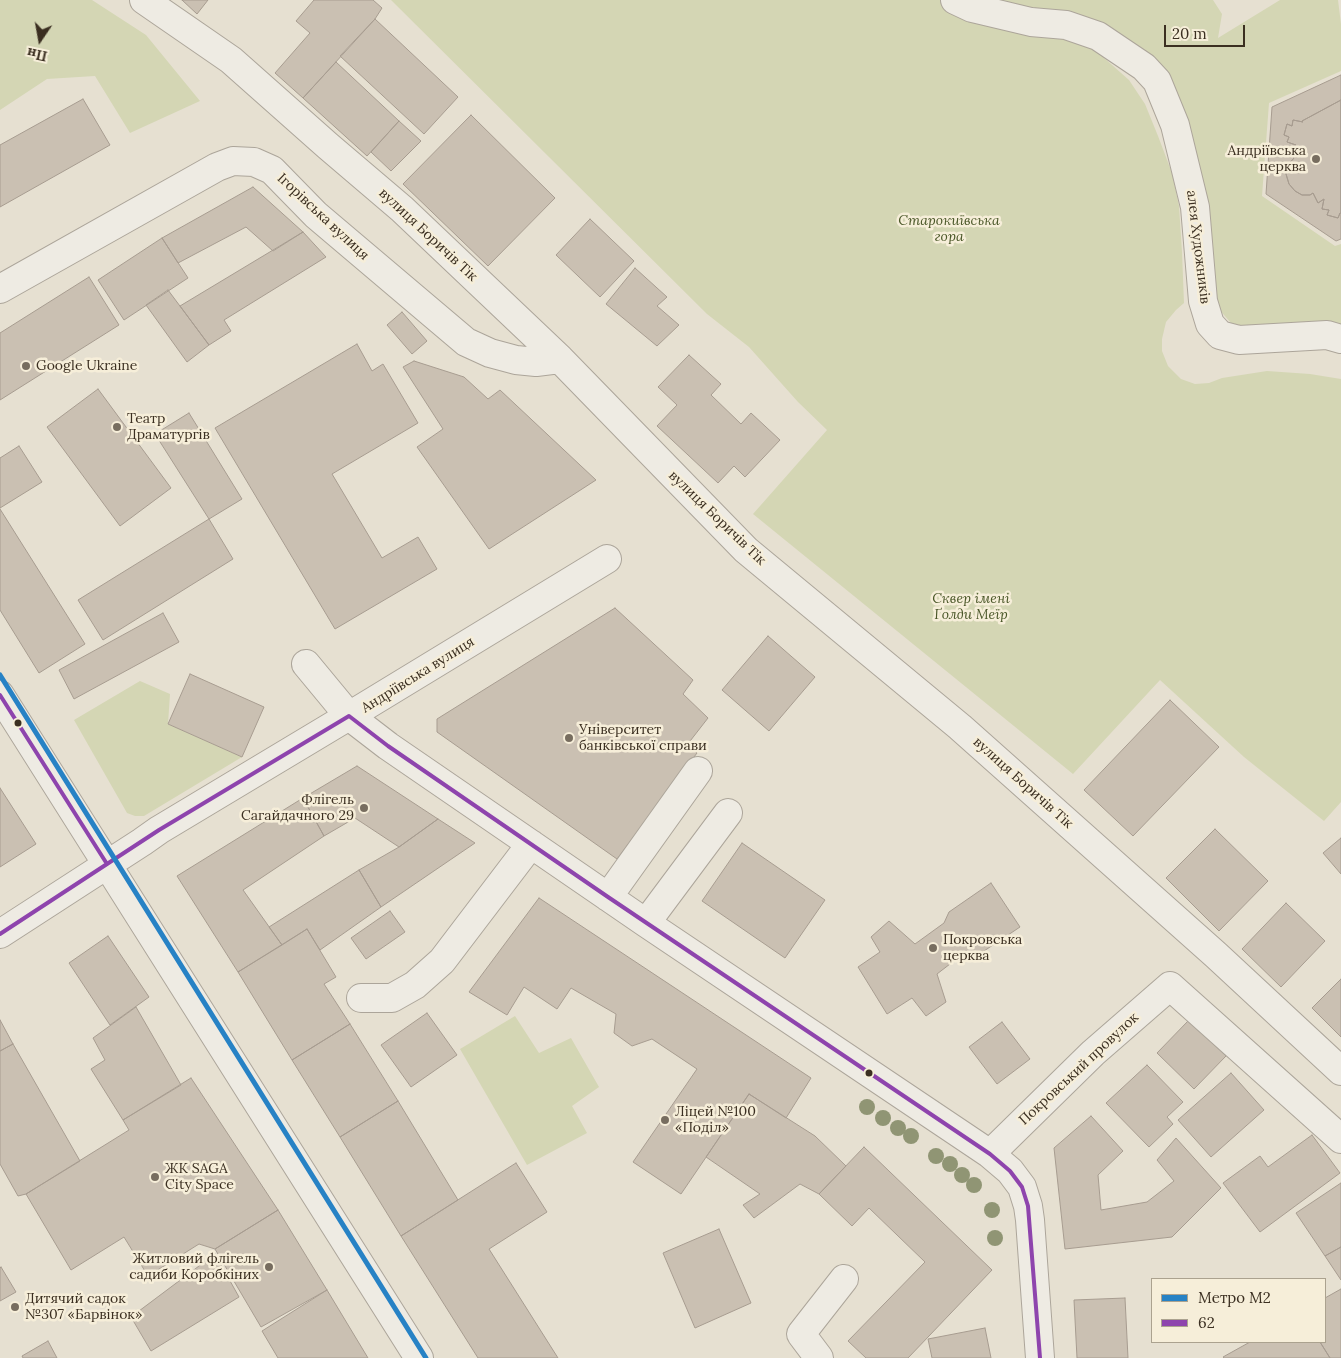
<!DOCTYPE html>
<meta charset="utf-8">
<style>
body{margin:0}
#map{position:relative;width:1341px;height:1358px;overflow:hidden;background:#e6e0d1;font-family:Lora,serif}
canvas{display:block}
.legend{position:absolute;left:1151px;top:1278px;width:175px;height:65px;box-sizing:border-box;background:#f6eed9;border:1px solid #aba28f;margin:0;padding:6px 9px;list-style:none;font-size:15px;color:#3b2f21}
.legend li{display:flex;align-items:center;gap:10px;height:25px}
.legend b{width:25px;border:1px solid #aba28f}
.north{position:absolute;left:15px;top:15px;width:50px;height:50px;-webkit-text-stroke:4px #f6eed9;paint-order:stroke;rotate:192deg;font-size:14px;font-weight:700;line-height:20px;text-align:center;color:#3b2f21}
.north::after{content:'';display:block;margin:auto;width:18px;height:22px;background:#3b2f21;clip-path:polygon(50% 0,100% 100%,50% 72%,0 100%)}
.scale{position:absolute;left:1164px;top:25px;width:81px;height:22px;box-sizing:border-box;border:2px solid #3b2f21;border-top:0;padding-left:6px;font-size:15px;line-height:18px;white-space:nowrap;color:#3b2f21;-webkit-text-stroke:4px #f6eed9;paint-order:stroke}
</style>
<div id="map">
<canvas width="1341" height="1358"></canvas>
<ul class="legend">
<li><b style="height:6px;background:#2782c5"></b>Метро M2</li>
<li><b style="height:6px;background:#8e44ad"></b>62</li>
</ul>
<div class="north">Пн</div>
<div class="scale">20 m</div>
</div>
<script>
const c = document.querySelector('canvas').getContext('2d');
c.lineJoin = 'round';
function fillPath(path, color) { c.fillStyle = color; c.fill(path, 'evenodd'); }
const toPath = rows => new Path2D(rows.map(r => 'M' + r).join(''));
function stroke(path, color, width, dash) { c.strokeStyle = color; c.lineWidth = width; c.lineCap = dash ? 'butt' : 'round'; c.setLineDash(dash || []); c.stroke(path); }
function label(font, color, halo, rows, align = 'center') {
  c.font = font + ' Lora,serif'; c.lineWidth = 5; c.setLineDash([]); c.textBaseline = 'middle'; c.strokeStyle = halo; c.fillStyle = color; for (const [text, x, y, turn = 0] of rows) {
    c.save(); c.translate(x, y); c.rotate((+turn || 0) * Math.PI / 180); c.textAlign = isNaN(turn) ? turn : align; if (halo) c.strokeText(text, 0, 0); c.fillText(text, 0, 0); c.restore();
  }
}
const green = toPath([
 [0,0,92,0,146,35,200,101,130,133,95,76,47,79,0,110],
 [391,0,1213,0,1222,14,1218,38,1280,0,1338,0,1341,24,1341,71,1269,103,1262,196,1335,246,1341,244,1341,326,1253,328,1231,323,1218,308,1209,266,1208,208,1123,40,1103,57,1129,80,1145,104,1158,136,1172,173,1179,206,1182,252,1184,303,1176,310,1166,322,1162,339,1162,351,1168,366,1181,379,1195,384,1209,383,1222,378,1267,371,1310,374,1341,379,1341,802,1324,821,1244,757,1160,680,1073,774,753,514,827,430,798,402,749,347,707,314],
 [140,681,170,694,168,724,242,757,144,816,135,816,127,813,74,720],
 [515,1016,539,1053,571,1038,599,1087,572,1106,587,1133,527,1165,460,1049]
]);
const building = toPath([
 [182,0,208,0,197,14,182,0],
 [314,0,373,0,382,8,375,19,303,98,275,73,310,33,296,21,314,0],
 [375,19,458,97,424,134,340,56,375,19],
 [336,62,399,121,367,156,303,98,336,62],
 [1341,75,1341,239,1336,241,1266,194,1272,107,1341,75],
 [83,99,110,145,0,207,0,145,83,99],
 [1341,100,1341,213,1340,213,1338,218,1327,215,1329,210,1322,209,1324,199,1318,203,1313,193,1310,195,1302,195,1295,191,1289,184,1286,174,1287,166,1294,158,1288,149,1296,145,1287,142,1289,137,1284,135,1287,124,1292,126,1293,120,1303,122,1302,121,1341,100],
 [1341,100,1341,213,1340,213,1338,218,1327,215,1329,210,1322,209,1324,199,1318,203,1313,193,1310,195,1302,195,1295,191,1289,184,1286,174,1287,166,1294,158,1288,149,1296,145,1287,142,1289,137,1284,135,1287,124,1292,126,1293,120,1303,122,1302,121,1341,100],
 [471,115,555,198,488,266,403,184,471,115],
 [399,121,421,141,391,171,371,152,399,121],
 [253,187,303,232,273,251,246,227,178,263,162,238,253,187],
 [590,219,634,261,600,297,556,255,590,219],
 [303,232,326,257,224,320,231,331,209,345,180,306,303,232],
 [162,238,188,278,124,320,98,280,162,238],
 [635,268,667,297,657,306,679,325,657,346,606,304,635,268],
 [89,277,119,325,0,400,0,333,89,277],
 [168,290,209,345,187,362,146,305,168,290],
 [402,312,427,341,412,354,387,325,402,312],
 [357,344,372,371,383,364,418,423,332,474,382,558,418,537,437,569,335,629,215,428,357,344],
 [689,355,721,384,711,395,741,424,751,413,780,440,745,477,734,466,718,483,657,426,677,405,658,387,689,355],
 [414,361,464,377,488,399,500,390,596,480,489,549,417,447,443,429,403,367,414,361],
 [98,389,171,488,120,526,47,427,98,389],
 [189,413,242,499,209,519,155,434,189,413],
 [19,446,42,482,0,508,0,458,19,446],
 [0,509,85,644,39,673,0,610,0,509],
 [209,519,233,559,103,640,78,600,209,519],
 [615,608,693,680,683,694,708,718,687,745,697,753,617,859,437,732,437,719,615,608],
 [163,613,179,642,74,699,59,670,163,613],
 [768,636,815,677,769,731,722,690,768,636],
 [190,674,264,707,242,757,168,724,190,674],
 [1170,700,1219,747,1133,836,1084,790,1170,700],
 [357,766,438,819,399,847,355,818,324,836,303,798,357,766],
 [0,788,36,844,0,867,0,788],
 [303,798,324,836,243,890,282,945,238,972,177,876,303,798],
 [438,819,475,843,381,907,359,870,399,847,438,819],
 [1215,829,1268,881,1219,931,1166,878,1215,829],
 [1341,838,1341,874,1323,853,1341,838],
 [742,843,825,900,785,958,702,901,742,843],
 [359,870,381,907,320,950,307,929,282,945,269,927,359,870],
 [991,883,1020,927,975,957,963,954,937,974,946,1002,926,1016,912,998,887,1014,858,967,880,952,871,937,889,921,915,944,944,923,949,912,991,883],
 [539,898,811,1078,786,1118,749,1094,681,1194,633,1162,697,1069,652,1039,632,1046,614,1033,616,1014,571,988,557,1009,524,987,507,1015,469,992,539,898],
 [1286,903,1325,941,1281,987,1242,949,1286,903],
 [390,911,405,932,366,959,351,938,390,911],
 [307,929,336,977,324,984,350,1024,292,1060,238,972,307,929],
 [108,936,149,997,110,1025,69,963,108,936],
 [1341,979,1341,1037,1312,1008,1341,979],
 [136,1007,181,1085,123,1120,91,1069,105,1060,93,1038,136,1007],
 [427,1013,457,1055,411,1087,381,1045,427,1013],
 [0,1020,13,1044,0,1051,0,1020],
 [1189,1020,1226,1056,1194,1089,1157,1053,1189,1020],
 [1002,1022,1030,1059,997,1084,969,1047,1002,1022],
 [350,1024,398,1101,340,1137,292,1060,350,1024],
 [13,1044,80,1161,26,1194,18,1196,0,1164,0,1051,13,1044],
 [1147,1065,1183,1102,1167,1117,1173,1124,1149,1147,1106,1103,1147,1065],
 [1231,1073,1264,1110,1211,1157,1178,1120,1231,1073],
 [191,1078,278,1210,215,1249,199,1244,148,1276,124,1237,71,1270,26,1194,129,1130,123,1120,191,1078],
 [749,1094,815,1136,846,1166,819,1194,800,1184,754,1218,743,1205,760,1194,706,1157,749,1094],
 [398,1101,458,1200,401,1236,340,1137,398,1101],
 [1091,1116,1123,1151,1098,1175,1101,1210,1147,1202,1174,1181,1157,1160,1176,1138,1221,1188,1172,1237,1065,1249,1054,1148,1091,1116],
 [1312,1135,1340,1173,1260,1232,1223,1183,1260,1156,1268,1167,1312,1135],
 [864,1147,992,1270,908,1358,866,1358,848,1341,925,1262,869,1208,852,1226,819,1194,864,1147],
 [516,1163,547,1212,489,1249,558,1358,478,1358,401,1236,516,1163],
 [1341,1183,1341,1247,1325,1256,1296,1213,1341,1183],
 [278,1210,327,1290,261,1327,215,1249,278,1210],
 [719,1229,751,1303,695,1328,663,1253,719,1229],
 [1341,1247,1341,1280,1325,1256,1341,1247],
 [215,1254,239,1297,151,1351,131,1317,215,1254],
 [1,1267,16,1292,0,1301,0,1268,1,1267],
 [1341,1289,1341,1358,1330,1358,1320,1342,1325,1342,1325,1298,1341,1289],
 [327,1290,368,1358,278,1358,262,1331,327,1290],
 [1125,1298,1128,1358,1077,1358,1074,1300,1125,1298],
 [985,1328,991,1358,932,1358,928,1339,985,1328],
 [48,1341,57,1358,23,1358,22,1356,48,1341],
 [1250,1342,1320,1342,1330,1358,1224,1358,1223,1357,1250,1342]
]);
const minor = toPath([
 [144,0,231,60,328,146,402,209,560,359,746,550,960,727,1216,955,1341,1071],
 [955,0,972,8,1031,22,1066,25,1098,36,1144,67,1157,81,1175,125,1195,207,1203,301,1210,324,1220,335,1239,340,1327,335,1341,339],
 [0,289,217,167,233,161,254,162,272,170,316,215,466,342,490,353,516,360,536,362,560,359],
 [306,664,349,716,388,746,646,923,990,1154,1010,1171,1022,1187,1028,1206,1030,1220,1040,1358],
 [0,695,419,1358],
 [608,897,698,771],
 [646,923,728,813],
 [0,934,142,842,159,830,349,716,607,559],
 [361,998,392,998,415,985,442,961,531,844],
 [990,1154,1093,1053,1170,986,1341,1139],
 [819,1358,801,1334,844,1279]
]);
const bus1 = toPath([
 [0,695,107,864],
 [0,934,159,830,349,716,388,746,608,897,990,1154,1010,1171,1022,1187,1028,1206,1040,1358]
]);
const metro1 = toPath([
 [0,675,426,1358]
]);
const trees = [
 [867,1107],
 [883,1118],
 [898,1128],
 [911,1136],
 [936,1156],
 [950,1164],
 [962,1175],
 [974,1185],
 [992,1210],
 [995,1238]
];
const markers = [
 [1316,159,5,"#776d5f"],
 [26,366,5,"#776d5f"],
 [117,427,5,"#776d5f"],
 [18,723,4.5,"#3b2f21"],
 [569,738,5,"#776d5f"],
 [364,808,5,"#776d5f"],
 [933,948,5,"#776d5f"],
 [869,1073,4.5,"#3b2f21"],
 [665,1120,5,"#776d5f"],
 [155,1177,5,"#776d5f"],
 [269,1267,5,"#776d5f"],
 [15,1307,5,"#776d5f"]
];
const poiNames = [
 ["Андріївська",1306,151,"right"],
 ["церква",1306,167,"right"],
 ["Google Ukraine",36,366],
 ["Театр",127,419],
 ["Драматургів",127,435],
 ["Університет",579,730],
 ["банківської справи",579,746],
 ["Флігель",354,800,"right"],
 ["Сагайдачного 29",354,816,"right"],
 ["Покровська",943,940],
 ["церква",943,956],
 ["Ліцей №100",675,1112],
 ["«Поділ»",675,1128],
 ["ЖК SAGA",165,1169],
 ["City Space",165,1185],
 ["Житловий флігель",259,1259,"right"],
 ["садиби Коробкіних",259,1275,"right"],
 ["Дитячий садок",25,1299],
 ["№307 «Барвінок»",25,1315]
];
const streetNames = [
 ["Ігорівська вулиця",323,217,43],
 ["вулиця Боричів Тік",428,235,43],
 ["алея Художників",1198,247,83],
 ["вулиця Боричів Тік",717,518,44],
 ["Андріївська вулиця",418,675,-32],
 ["вулиця Боричів Тік",1023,783,42],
 ["Покровський провулок",1079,1069,-43]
];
const parkNames = [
 ["Старокиївська",949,221],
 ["гора",949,237],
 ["Сквер імені",971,599],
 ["Ґолди Меїр",971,615]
];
fillPath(green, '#d4d6b4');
fillPath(building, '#cac0b2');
stroke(building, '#a79c90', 1);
stroke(minor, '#aca59a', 30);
stroke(minor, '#eeebe3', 28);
stroke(bus1, '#8e44ad', 4);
stroke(metro1, '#2782c5', 5);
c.fillStyle = '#909574';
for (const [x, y] of trees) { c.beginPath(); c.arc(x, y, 8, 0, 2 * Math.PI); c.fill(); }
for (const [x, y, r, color] of markers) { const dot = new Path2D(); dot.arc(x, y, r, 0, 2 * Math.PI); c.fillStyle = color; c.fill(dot); stroke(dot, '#f6eed9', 2); }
label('14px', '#3b2f21', '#f6eed9', poiNames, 'left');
label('14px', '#3b2f21', '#f6eed9', streetNames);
label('italic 14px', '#4a5728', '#f6eed9', parkNames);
</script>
